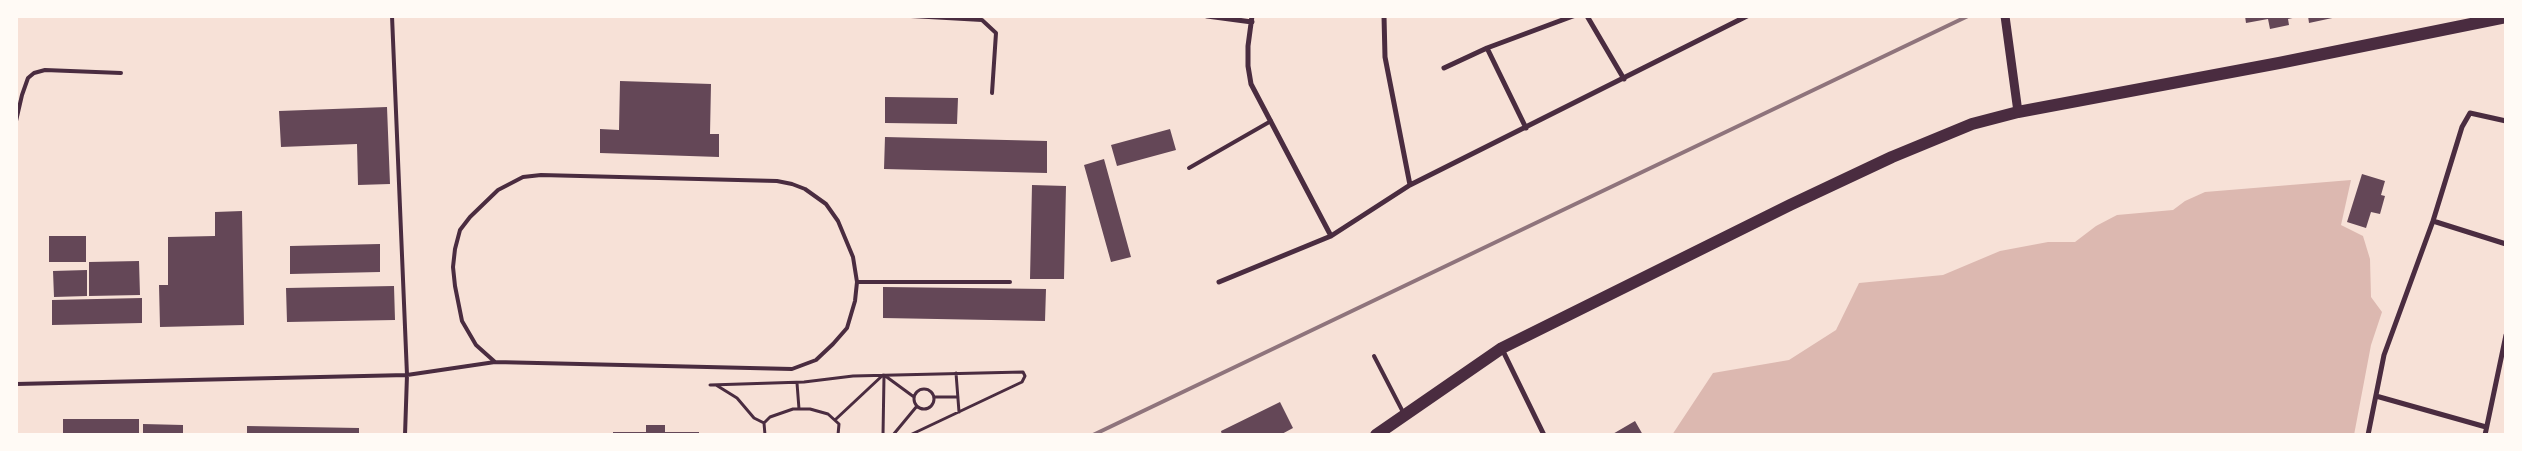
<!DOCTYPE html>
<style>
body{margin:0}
#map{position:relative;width:2522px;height:451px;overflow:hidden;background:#f7e1d7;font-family:"PT Sans",sans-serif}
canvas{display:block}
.frame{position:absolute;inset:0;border:18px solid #fffaf5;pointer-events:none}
</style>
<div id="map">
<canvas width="2522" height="451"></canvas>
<div class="frame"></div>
</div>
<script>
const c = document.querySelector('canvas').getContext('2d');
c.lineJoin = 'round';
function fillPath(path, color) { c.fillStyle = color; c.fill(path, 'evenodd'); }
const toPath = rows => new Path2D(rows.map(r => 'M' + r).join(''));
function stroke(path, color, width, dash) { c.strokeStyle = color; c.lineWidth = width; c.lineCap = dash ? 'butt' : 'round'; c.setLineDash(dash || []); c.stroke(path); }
const water = toPath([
 [2351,180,2341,225,2363,236,2370,259,2371,297,2382,312,2371,345,2354,435,1672,435,1713,373,1789,360,1836,330,1859,283,1943,275,2000,251,2048,242,2075,242,2096,226,2117,215,2173,210,2185,201,2205,192]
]);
const building = toPath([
 [2245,16,2297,16,2297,17,2288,19,2289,25,2270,29,2268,19,2246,23],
 [2308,16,2337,16,2337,17,2309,23],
 [620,81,711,84,710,134,719,134,719,157,600,153,600,129,619,130],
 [885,97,958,98,957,124,885,123],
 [387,107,390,184,358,185,357,144,281,147,279,111],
 [1170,129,1176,150,1117,166,1111,145],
 [885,137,1047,141,1047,173,884,169],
 [1104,159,1131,257,1111,262,1084,165],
 [2362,174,2385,181,2381,195,2385,196,2380,214,2371,212,2366,228,2347,222],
 [1032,185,1066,186,1064,279,1030,279],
 [242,211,244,325,160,327,159,285,168,285,168,237,215,236,215,212],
 [49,236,86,236,86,262,49,262],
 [380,244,380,272,290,274,290,246],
 [139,261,140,295,89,296,89,262],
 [87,270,87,296,54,297,53,271],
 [394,286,395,320,287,322,286,288],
 [883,287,1046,289,1045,321,883,318],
 [142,298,142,323,52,325,52,300],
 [1280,402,1293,428,1280,435,1222,435,1221,431],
 [63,419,139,419,139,435,63,435],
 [1635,421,1643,435,1611,435],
 [143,424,183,425,183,435,143,435],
 [646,425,665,425,665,432,699,432,699,435,613,435,613,432,646,432],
 [247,426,359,428,359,435,247,435]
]);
const path = toPath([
 [956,373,959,412],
 [884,375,914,397],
 [797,383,799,409],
 [710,385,804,382,853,376,1023,372,1025,376,1022,382,910,435],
 [716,385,737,398,754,418,764,423],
 '914 399a10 10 0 1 1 20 0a10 10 0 1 1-20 0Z',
 [935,397,958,397],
 [836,419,883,375],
 [765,435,764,423,770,417,793,409,810,409,828,414,839,424,838,435],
 [883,435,884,376],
 [893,435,917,406]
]);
const service = toPath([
 [392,16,407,375,405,435],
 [911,16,982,20,996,33,992,93],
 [16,121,22,95,28,78,34,73,45,70,121,73],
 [1189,168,1271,121],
 [857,282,1010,282],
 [1374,356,1404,414],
 [16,384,407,375,495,362,792,369,816,360,833,344,847,328,855,301,857,282,853,257,838,221,826,204,805,189,792,184,777,181,541,175,523,177,498,190,470,217,460,230,455,249,453,267,455,286,462,321,476,345,495,362]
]);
const minor = toPath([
 [1207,16,1252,22],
 [1252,16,1248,46,1248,66,1251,84,1331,236],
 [1384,16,1385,57,1410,185],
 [1587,16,1624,79],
 [1487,48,1526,128],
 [1444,68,1487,48,1573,16],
 [2433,221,2506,244],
 [1219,282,1331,236,1410,185,1747,16],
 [1502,349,1544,435],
 [2376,396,2486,427],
 [2368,435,2384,355,2433,221,2462,127,2470,113,2506,121],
 [2485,435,2506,335]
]);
const tertiary = toPath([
 [2005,16,2018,112]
]);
const primary = toPath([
 [1376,435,1502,348,1790,205,1892,157,1972,124,2018,112,2279,63,2506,17]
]);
const rail = toPath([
 [1093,435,1968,16]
]);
fillPath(water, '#dcb8b0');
fillPath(building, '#644757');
stroke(path, '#4a2c40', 3);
stroke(service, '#4a2c40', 4);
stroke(minor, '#4a2c40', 5);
stroke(tertiary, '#4a2c40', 9);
stroke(primary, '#4a2c40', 12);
stroke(rail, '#8f747c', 4);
</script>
